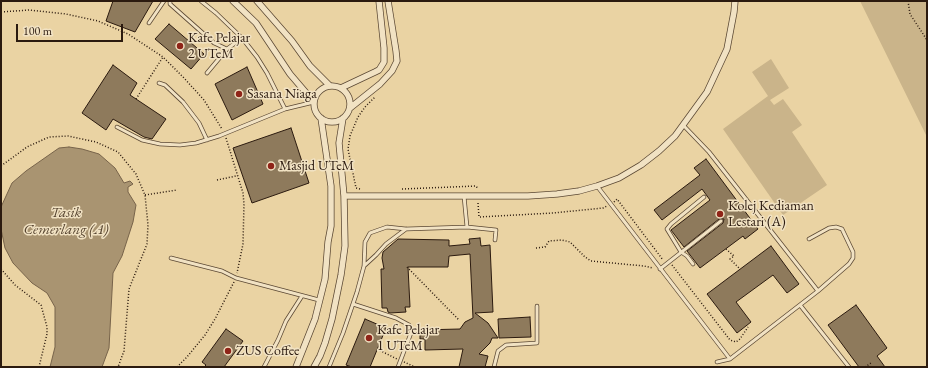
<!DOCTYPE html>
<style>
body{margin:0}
#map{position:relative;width:928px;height:368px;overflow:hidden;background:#ead3a3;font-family:"EB Garamond",serif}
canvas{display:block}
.frame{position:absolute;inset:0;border:2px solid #2b1a0f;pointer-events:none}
.scale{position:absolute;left:16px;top:24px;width:107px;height:18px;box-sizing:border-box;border:2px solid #2b1a0f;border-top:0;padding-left:5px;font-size:12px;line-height:14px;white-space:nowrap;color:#2b1a0f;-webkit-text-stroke:3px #f1e2c3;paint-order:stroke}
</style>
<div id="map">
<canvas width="928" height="368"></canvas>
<div class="frame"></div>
<div class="scale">100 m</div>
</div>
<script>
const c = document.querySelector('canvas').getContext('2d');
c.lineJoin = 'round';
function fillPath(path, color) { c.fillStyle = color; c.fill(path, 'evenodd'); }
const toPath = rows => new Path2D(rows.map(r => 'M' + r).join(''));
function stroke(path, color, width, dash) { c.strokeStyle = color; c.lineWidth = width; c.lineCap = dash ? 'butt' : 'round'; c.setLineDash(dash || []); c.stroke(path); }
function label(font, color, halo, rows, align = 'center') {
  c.font = font + ' "EB Garamond",serif'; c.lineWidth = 3; c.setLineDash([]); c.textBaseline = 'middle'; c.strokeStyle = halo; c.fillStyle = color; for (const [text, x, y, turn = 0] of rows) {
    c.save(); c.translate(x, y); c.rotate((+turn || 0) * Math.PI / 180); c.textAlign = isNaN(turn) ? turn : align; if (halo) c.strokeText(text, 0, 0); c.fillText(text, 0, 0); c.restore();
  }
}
const green = toPath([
 [860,1,927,1,927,137],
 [771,59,789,88,770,100,774,105,783,99,802,125,792,132,827,185,783,215,723,129,768,96,752,72]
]);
const water = toPath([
 [69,147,82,149,99,154,115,168,124,183,130,181,133,184,128,187,128,192,136,205,133,222,122,256,113,273,109,348,102,367,50,367,55,347,55,307,47,293,32,283,13,263,5,248,1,229,1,207,12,183,26,171,59,148,69,147]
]);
const building = toPath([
 [113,1,153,1,135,32,106,21,113,1],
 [169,24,204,54,191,69,155,39,169,24],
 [113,65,137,83,130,95,166,119,152,139,144,137,113,119,106,130,82,113,113,65],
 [247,67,263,104,232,120,215,84,247,67],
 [291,128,309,183,252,203,233,148,291,128],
 [706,159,758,229,745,239,743,236,700,268,687,251,723,223,724,219,719,219,684,247,671,230,710,200,702,189,662,220,654,210,700,175,694,168,706,159],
 [480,238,481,246,490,245,493,312,475,313,488,323,498,338,492,338,490,343,479,354,488,356,485,367,459,367,463,349,425,350,425,339,420,339,420,330,460,329,465,322,473,318,470,254,449,256,448,267,408,267,410,307,405,307,406,312,390,313,388,312,387,308,382,308,381,269,384,269,382,258,383,252,398,239,449,240,449,246,470,244,469,239,480,238],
 [771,246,799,284,787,293,773,275,736,302,751,322,737,333,707,294,771,246],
 [856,305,887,348,877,356,885,367,859,367,828,325,856,305],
 [530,317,531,337,499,338,498,319,530,317],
 [365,319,386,328,370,367,352,367,346,365,365,319],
 [226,329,243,341,224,367,204,367,206,365,202,362,226,329]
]);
const path = toPath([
 [908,1,910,14,927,40],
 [1,12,29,10,66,14,98,21,128,34,163,57,184,78,204,100,222,129],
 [136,99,163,57],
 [226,138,243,193,244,204,243,244,237,273],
 [1,166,27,147,49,137,68,136,96,142,118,152,136,174,145,195,148,225,147,244,129,289,124,351,118,367],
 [217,180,236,176],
 [360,189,356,188,348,149,350,136,358,117,365,107,375,97],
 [402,189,476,186,478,189],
 [145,195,177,190],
 [614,202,617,199,663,260],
 [478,203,479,217,553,213,603,208,607,206],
 [536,248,545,247,549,241,562,240,570,242,585,257,591,261,644,266,653,268],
 [726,249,734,256,730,259,740,269],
 [672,265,730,340,736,342,740,339,748,327],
 [407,267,459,320],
 [1,269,15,285,41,305,47,327,47,334,39,367],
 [377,349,397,359],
 [404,362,415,367],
 [177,367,187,357,205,335,215,319,234,282],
 [865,367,871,363]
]);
const lane = toPath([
 [170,1,170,4,214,43,227,49,242,38],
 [201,1,216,13,242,38,257,57,267,73,285,109],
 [149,23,164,1],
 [207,73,227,49],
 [159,83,165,85,183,102,199,123,207,140],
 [684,126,709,152,818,291],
 [117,127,142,140,160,144,180,145,196,143,219,136,285,109,314,102],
 [597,186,730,359,818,291,849,264,853,258,853,252,842,229,836,227,829,228,809,239],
 [464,196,467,227],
 [171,258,222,271,236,278,319,300],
 [693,264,687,256,681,252,667,229,671,224,704,197],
 [364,266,376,255,386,244,406,229],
 [660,269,721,221],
 [353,304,396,318,409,325,412,330,411,333,398,367],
 [800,305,849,367],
 [717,362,730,359],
 [264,367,278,340,286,321,302,296],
 [329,367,343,333,357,292,364,266,365,242,370,233,387,227,406,229,467,227,496,230,495,240],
 [494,367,498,351,506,345,537,343,537,306]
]);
const street = toPath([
 [233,1,256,23,290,74,314,102],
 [257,1,292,41,310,66,330,86],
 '314 104a18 18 0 1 1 36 0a18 18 0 1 1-36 0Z',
 [341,88,375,72,379,70,384,62,384,48,379,1],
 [350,108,380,84,392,71,397,61,396,51,388,1],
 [344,196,528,196,557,194,579,191,597,186,619,178,641,165,659,151,675,136,707,92,727,49,734,12,735,1],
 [296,367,315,319,325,279,328,242,331,226,331,186,321,118],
 [314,367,320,356,325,343,332,319,341,275,345,246,344,196,339,143,343,118]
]);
const markers = [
 [180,46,4,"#8f2418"],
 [239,94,4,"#8f2418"],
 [271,166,4,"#8f2418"],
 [720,214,4,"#8f2418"],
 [369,338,4,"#8f2418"],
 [228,351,4,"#8f2418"]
];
const poiNames = [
 ["Kafe Pelajar",188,38],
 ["2 UTeM",188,54],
 ["Sasana Niaga",247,94],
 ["Masjid UTeM",279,166],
 ["Kolej Kediaman",728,206],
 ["Lestari (A)",728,222],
 ["Kafe Pelajar",377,330],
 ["1 UTeM",377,346],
 ["ZUS Coffee",236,351]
];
const waterNames = [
 ["Tasik",66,213],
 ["Cemerlang (A)",66,230]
];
fillPath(green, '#cab48a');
fillPath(water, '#a99471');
stroke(water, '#77634a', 1);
fillPath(building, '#8e7a5c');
stroke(building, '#2b1a0f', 1);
stroke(lane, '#5b4834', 4.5);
stroke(street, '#5b4834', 7);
stroke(path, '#2b1a0f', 1.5, [1, 2]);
stroke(lane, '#f1e2c3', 3);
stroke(street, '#f1e2c3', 5.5);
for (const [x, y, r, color] of markers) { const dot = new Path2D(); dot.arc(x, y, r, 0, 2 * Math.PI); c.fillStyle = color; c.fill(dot); stroke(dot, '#f1e2c3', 1.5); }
label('14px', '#2b1a0f', '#f1e2c3', poiNames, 'left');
label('italic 15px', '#574531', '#f1e2c3', waterNames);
</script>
